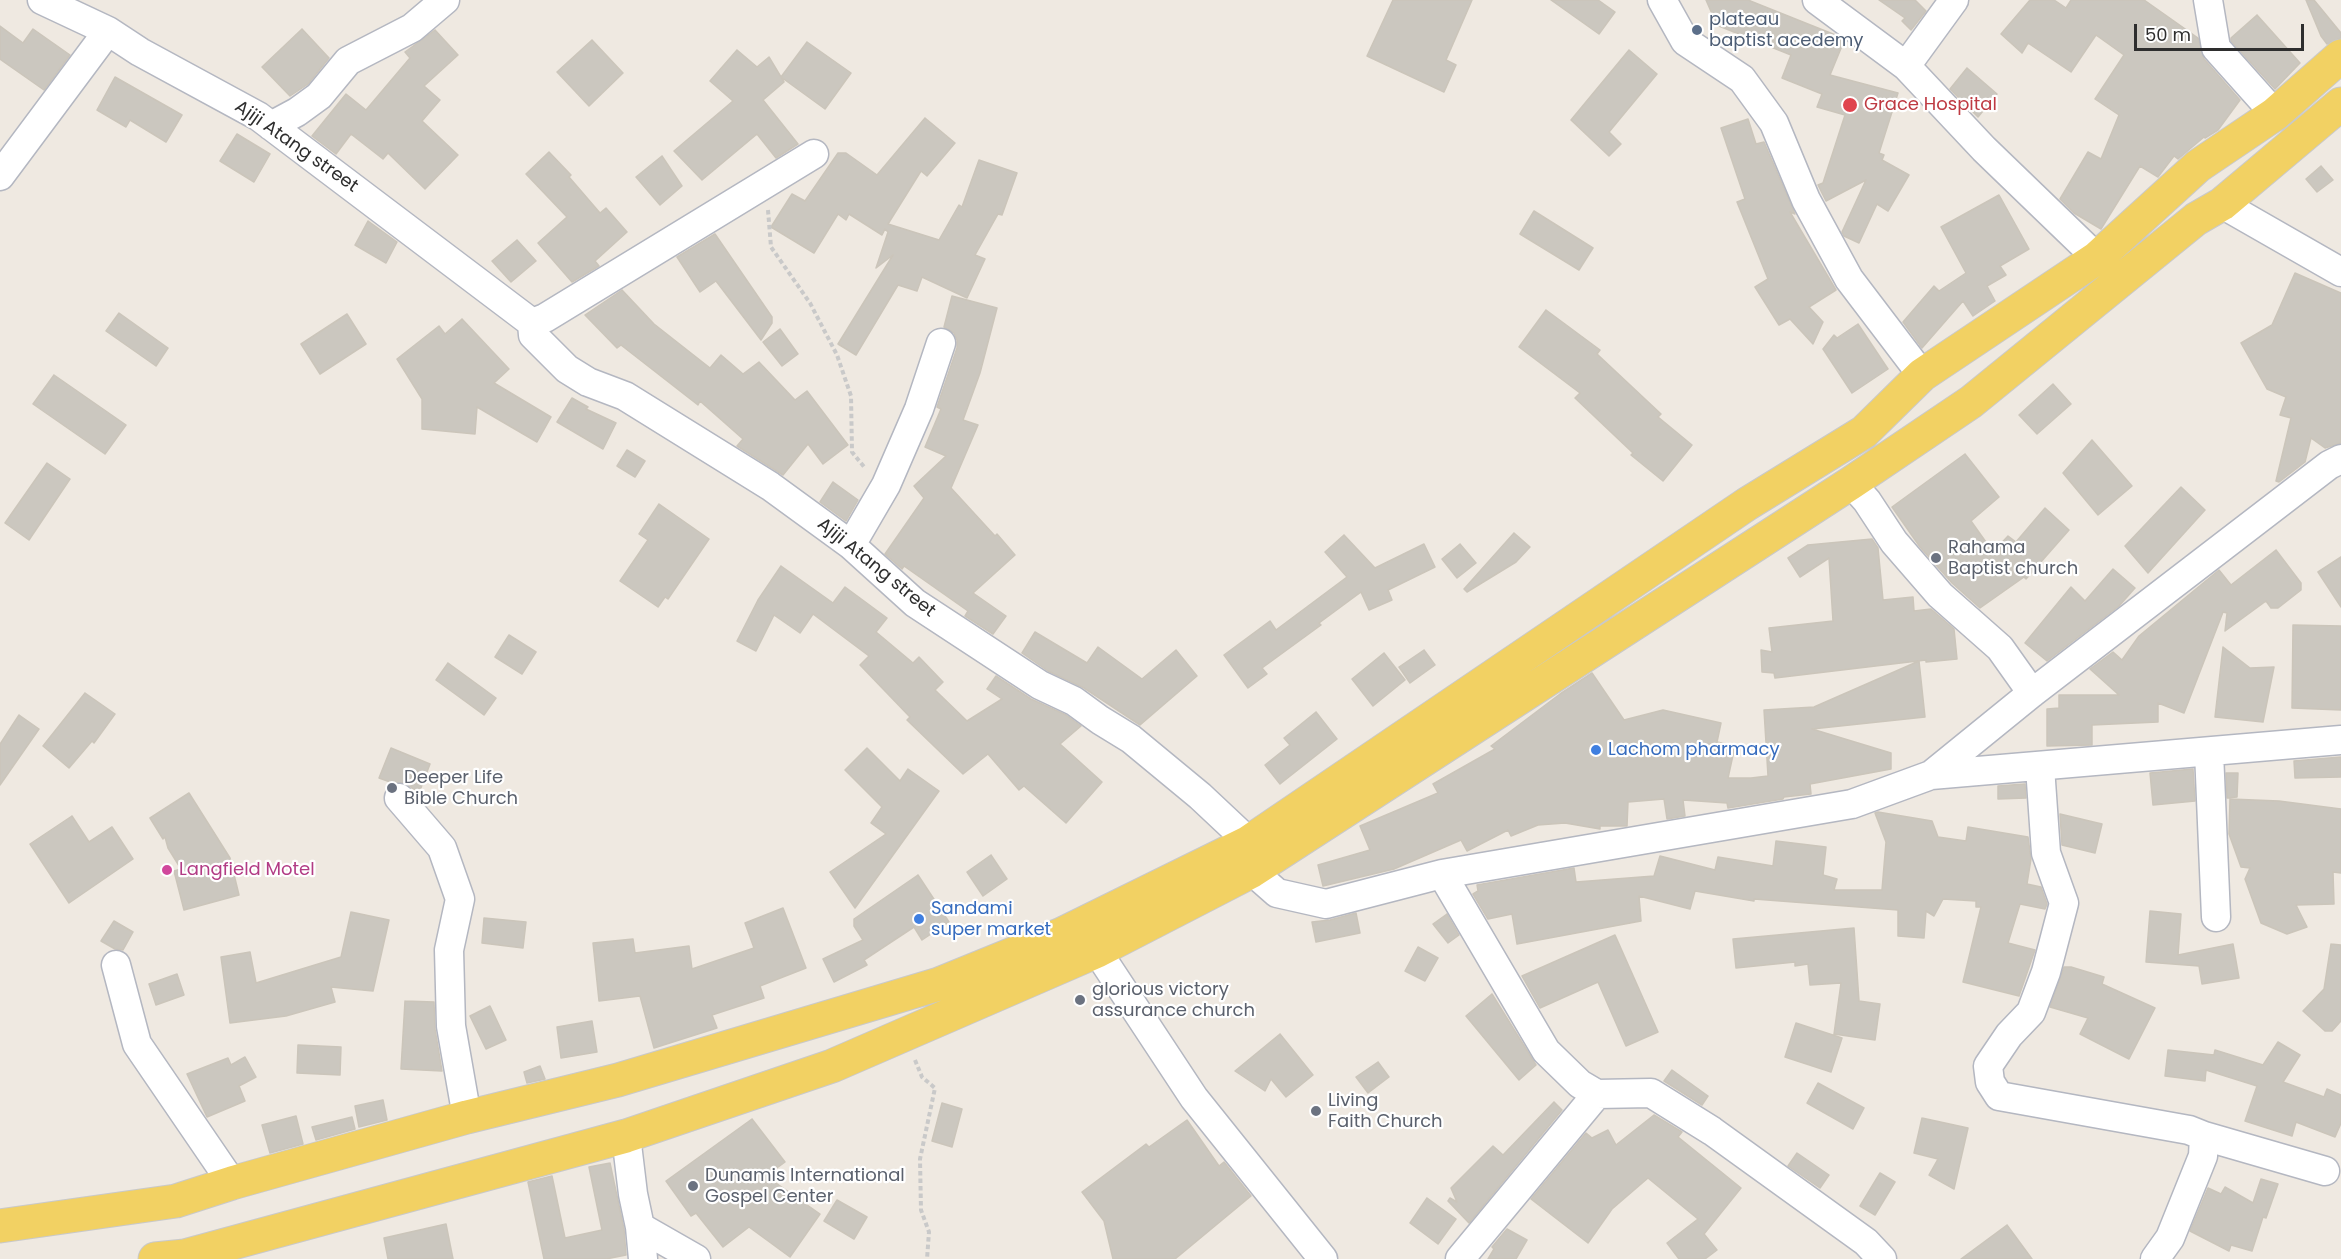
<!DOCTYPE html>
<style>
body{margin:0}
#map{position:relative;width:2341px;height:1259px;overflow:hidden;background:#efe9e1;font-family:Poppins,sans-serif}
canvas{display:block}
.scale{position:absolute;left:2134px;top:24px;width:170px;height:27px;box-sizing:border-box;border:3px solid #2e2e2e;border-top:0;padding-left:8px;font-size:18px;line-height:21px;white-space:nowrap;color:#2e2e2e;-webkit-text-stroke:4px #fff;paint-order:stroke}
</style>
<div id="map">
<canvas width="2341" height="1259"></canvas>
<div class="scale">50 m</div>
</div>
<script>
const c = document.querySelector('canvas').getContext('2d');
c.lineJoin = 'round';
function fillPath(path, color) { c.fillStyle = color; c.fill(path, 'evenodd'); }
const toPath = rows => new Path2D(rows.map(r => 'M' + r).join(''));
function stroke(path, color, width, dash) { c.strokeStyle = color; c.lineWidth = width; c.lineCap = dash ? 'butt' : 'round'; c.setLineDash(dash || []); c.stroke(path); }
function label(font, color, halo, rows, align = 'center') {
  c.font = font + ' Poppins,sans-serif'; c.lineWidth = 4.5; c.setLineDash([]); c.textBaseline = 'middle'; c.strokeStyle = halo; c.fillStyle = color; for (const [text, x, y, turn = 0] of rows) {
    c.save(); c.translate(x, y); c.rotate((+turn || 0) * Math.PI / 180); c.textAlign = isNaN(turn) ? turn : align; if (halo) c.strokeText(text, 0, 0); c.fillText(text, 0, 0); c.restore();
  }
}
const building = toPath([
 [1393,0,1472,0,1446,60,1456,65,1444,92,1367,56,1393,0],
 [1551,0,1598,0,1615,12,1599,34,1551,0],
 [1706,0,1748,0,1838,36,1844,41,1830,75,1898,93,1879,153,1884,155,1882,160,1909,175,1888,211,1877,204,1859,243,1844,236,1842,232,1866,180,1826,201,1818,185,1823,183,1845,115,1817,107,1822,94,1782,78,1791,55,1709,22,1713,16,1706,0],
 [1879,0,1915,0,1926,11,1911,30,1902,21,1905,18,1879,0],
 [2030,0,2054,0,2066,8,2071,0,2144,0,2198,38,2204,59,2240,100,2218,130,2205,138,2204,137,2178,159,2174,156,2158,177,2140,166,2101,229,2074,213,2060,199,2088,152,2101,159,2119,115,2095,99,2124,55,2096,35,2071,72,2028,43,2022,53,2001,34,2030,0],
 [2306,0,2314,0,2341,33,2341,38,2327,44,2321,36,2306,0],
 [2257,15,2300,63,2275,89,2231,41,2231,38,2257,15],
 [0,26,23,43,33,29,70,55,44,90,0,59,0,26],
 [302,29,329,58,308,84,290,96,262,67,302,29],
 [435,30,458,55,424,86,440,100,422,121,458,155,425,189,388,153,383,159,351,134,336,154,312,136,346,94,366,110,410,58,405,52,435,30],
 [592,40,623,73,589,106,557,72,592,40],
 [807,42,851,73,825,109,781,77,807,42],
 [737,50,757,67,769,57,784,82,763,100,798,144,776,158,757,134,702,180,674,151,733,101,710,81,737,50],
 [1629,50,1657,74,1609,132,1621,144,1609,156,1571,120,1629,50],
 [1967,68,1997,94,1978,117,1950,89,1967,68],
 [115,77,182,115,166,142,130,120,126,127,97,110,115,77],
 [925,118,955,143,927,176,921,171,888,224,939,240,959,205,962,207,979,160,1017,173,1002,215,998,214,975,255,985,259,967,298,922,277,917,291,898,285,856,355,838,344,893,255,876,268,888,232,885,229,882,235,849,214,846,220,838,214,814,253,771,227,792,194,805,201,838,153,846,153,877,175,925,118],
 [1748,119,1756,144,1764,142,1795,214,1790,212,1836,290,1809,307,1823,322,1813,344,1790,319,1779,325,1755,287,1768,279,1737,202,1745,199,1721,128,1748,119],
 [237,134,270,154,254,182,220,161,237,134],
 [549,152,571,175,569,177,600,213,606,208,627,232,595,261,599,266,572,282,538,243,567,217,526,174,549,152],
 [662,156,682,186,660,205,636,177,662,156],
 [2321,166,2333,180,2317,192,2306,179,2321,166],
 [1999,195,2029,249,2000,266,2006,275,1987,286,1995,301,1973,316,1963,301,1922,348,1903,322,1934,286,1939,291,1966,273,1941,227,1999,195],
 [1534,211,1593,248,1579,270,1520,234,1534,211],
 [368,221,397,242,386,263,355,245,368,221],
 [715,234,772,317,772,323,761,340,716,281,700,292,677,257,715,234],
 [517,240,536,261,511,282,492,261,517,240],
 [2295,273,2341,293,2341,443,2325,448,2311,438,2305,462,2279,482,2276,481,2291,418,2280,415,2286,397,2267,389,2241,343,2272,325,2295,273],
 [622,290,654,324,710,368,721,355,743,374,759,362,795,400,807,391,848,445,823,464,808,444,783,475,737,446,743,439,700,401,698,405,621,345,617,348,585,315,622,290],
 [952,296,997,308,980,373,963,420,978,425,951,488,995,536,997,534,1015,555,973,593,1006,616,993,634,965,616,968,611,904,566,902,569,885,554,924,498,914,486,946,456,925,447,941,409,937,407,957,348,957,340,954,333,944,327,952,296],
 [1546,310,1600,350,1597,354,1661,414,1658,417,1692,445,1663,481,1631,455,1633,453,1575,398,1580,393,1519,347,1546,310],
 [119,313,168,348,156,366,106,331,119,313],
 [347,314,366,344,320,374,301,344,347,314],
 [462,319,509,369,494,383,551,417,537,442,477,407,475,434,422,429,422,399,397,359,439,326,445,334,462,319],
 [1858,324,1888,369,1852,393,1823,349,1834,335,1837,338,1858,324],
 [780,329,798,354,782,366,763,342,780,329],
 [54,375,126,425,105,454,33,404,54,375],
 [2053,384,2071,404,2037,434,2019,415,2053,384],
 [572,398,588,407,586,409,616,423,603,449,557,422,572,398],
 [2092,440,2132,486,2098,515,2063,473,2092,440],
 [627,450,645,461,635,477,617,466,627,450],
 [1965,454,1999,497,1971,521,1993,552,2008,536,2016,542,2045,508,2069,530,2026,579,2024,577,1980,608,1952,583,1920,547,1892,507,1965,454],
 [47,463,70,479,29,540,5,523,47,463],
 [833,482,858,500,846,521,820,502,833,482],
 [2181,487,2205,510,2148,573,2125,546,2181,487],
 [659,504,709,539,668,599,665,597,658,607,620,581,648,540,639,534,659,504],
 [1514,533,1530,547,1516,562,1467,592,1464,589,1514,533],
 [1344,535,1375,568,1424,544,1435,567,1388,590,1392,600,1369,610,1361,592,1319,623,1321,625,1262,668,1267,674,1248,688,1224,655,1270,621,1276,630,1347,577,1325,552,1344,535],
 [1872,539,1878,548,1883,600,1913,597,1914,611,1931,609,1954,629,1957,659,1926,662,1926,660,1775,678,1774,673,1762,672,1761,650,1772,652,1769,628,1833,621,1829,558,1800,577,1788,558,1808,545,1872,539],
 [1460,544,1476,563,1457,578,1442,559,1460,544],
 [2276,550,2301,583,2301,590,2278,608,2271,608,2266,601,2225,631,2227,613,2223,612,2184,713,2158,703,2158,722,2092,725,2092,745,2047,746,2047,709,2059,708,2059,695,2119,695,2090,669,2113,652,2122,660,2139,636,2219,570,2231,585,2276,550],
 [2341,557,2341,607,2318,572,2341,557],
 [781,566,833,603,845,587,887,618,876,632,913,663,919,657,943,682,935,690,967,721,1002,699,987,689,996,676,1031,699,1066,715,1081,726,1060,744,1102,782,1066,823,1024,786,1019,790,988,754,963,774,907,720,910,717,860,665,869,656,813,614,800,633,774,615,756,651,737,641,758,600,781,566],
 [2113,569,2135,588,2119,606,2047,661,2025,643,2071,587,2085,601,2113,569],
 [2293,625,2341,626,2341,710,2292,708,2293,625],
 [1035,632,1087,663,1098,647,1142,679,1176,650,1197,676,1140,725,1084,688,1048,671,1022,653,1035,632],
 [509,635,536,652,522,674,495,657,509,635],
 [2223,647,2250,668,2274,667,2263,722,2215,717,2223,647],
 [1424,650,1435,665,1410,683,1399,667,1424,650],
 [1384,653,1405,680,1373,706,1352,679,1384,653],
 [1919,661,1925,717,1812,729,1891,753,1891,769,1810,784,1811,794,1784,797,1783,799,1728,808,1727,803,1683,800,1685,816,1667,819,1664,799,1628,802,1627,826,1600,826,1600,829,1565,823,1538,825,1511,836,1508,830,1467,851,1461,840,1394,869,1323,886,1318,865,1370,850,1360,826,1438,793,1433,784,1495,749,1491,746,1560,694,1592,673,1624,720,1663,710,1721,723,1717,742,1735,746,1728,778,1751,778,1768,776,1764,710,1814,707,1919,661],
 [448,663,496,698,484,715,436,680,448,663],
 [85,693,115,714,94,743,92,741,69,768,43,746,85,693],
 [1316,712,1337,739,1280,784,1265,765,1290,745,1284,738,1316,712],
 [19,715,39,729,0,785,0,744,19,715],
 [391,748,430,764,419,793,405,783,393,783,379,778,391,748],
 [867,748,900,781,908,769,939,791,855,908,830,872,886,834,871,823,882,807,845,770,867,748],
 [2341,757,2341,777,2295,778,2294,761,2341,757],
 [2193,769,2195,801,2153,805,2150,773,2193,769],
 [2226,773,2238,773,2237,797,2227,798,2226,773],
 [2025,784,2026,798,1998,799,1998,786,2025,784],
 [189,793,230,858,239,895,184,910,174,871,181,869,168,848,165,837,163,839,150,818,189,793],
 [2230,799,2279,801,2341,809,2341,873,2333,872,2334,904,2296,905,2307,927,2287,934,2261,923,2245,879,2250,868,2241,867,2229,834,2230,799],
 [1878,812,1932,821,1938,837,1966,841,1968,827,2028,837,2031,859,2027,884,2041,887,2047,904,2045,909,2020,904,2008,943,2035,950,2019,996,1963,982,1981,907,1976,907,1976,901,1943,899,1934,916,1926,911,1924,938,1898,936,1898,910,1754,899,1754,901,1695,891,1690,909,1639,896,1641,921,1517,944,1512,914,1488,919,1473,894,1478,891,1477,885,1574,868,1576,882,1654,876,1660,856,1715,870,1718,857,1773,866,1776,841,1826,847,1823,875,1837,879,1834,890,1882,890,1886,842,1875,813,1878,812],
 [2060,814,2102,824,2095,853,2062,845,2060,814],
 [72,816,89,842,112,827,133,859,69,903,30,844,72,816],
 [991,855,1007,879,983,896,967,872,991,855],
 [918,875,949,922,922,940,914,927,864,960,867,965,834,982,823,959,863,940,854,926,854,919,918,875],
 [783,908,806,968,760,986,764,998,712,1015,717,1028,654,1048,640,996,599,1001,593,943,633,939,635,953,689,946,692,969,754,948,745,923,783,908],
 [2150,911,2181,914,2178,955,2233,944,2239,978,2202,984,2199,966,2146,962,2150,911],
 [351,912,389,920,373,991,331,987,335,1002,286,1016,230,1023,221,957,250,952,256,983,341,957,351,912],
 [1356,913,1360,933,1316,942,1312,922,1330,920,1356,913],
 [1447,914,1459,935,1448,943,1433,924,1447,914],
 [484,918,526,922,523,948,482,943,484,918],
 [114,921,133,932,123,950,115,949,101,941,114,921],
 [1854,928,1859,1001,1880,1004,1875,1040,1834,1034,1841,983,1810,985,1808,964,1795,966,1795,962,1736,968,1733,939,1854,928],
 [1615,935,1658,1032,1626,1046,1598,982,1540,1008,1522,976,1615,935],
 [2331,944,2341,945,2341,1021,2332,1031,2325,1031,2303,1011,2324,989,2331,944],
 [1418,947,1438,958,1425,981,1405,971,1418,947],
 [2064,967,2071,967,2104,977,2102,984,2155,1008,2129,1059,2080,1034,2088,1018,2050,1007,2064,967],
 [177,974,184,995,156,1005,149,984,177,974],
 [1492,994,1536,1065,1519,1080,1466,1016,1492,994],
 [405,1001,434,1002,435,1029,442,1071,401,1069,405,1001],
 [490,1006,506,1040,486,1049,470,1016,490,1006],
 [592,1021,597,1052,561,1058,557,1027,592,1021],
 [1796,1023,1842,1038,1831,1072,1785,1057,1796,1023],
 [1280,1034,1313,1075,1286,1097,1271,1079,1265,1091,1235,1071,1280,1034],
 [2278,1042,2300,1055,2283,1082,2324,1097,2327,1089,2341,1095,2341,1123,2335,1137,2296,1122,2292,1136,2245,1121,2257,1086,2206,1070,2205,1081,2165,1076,2168,1050,2214,1055,2215,1050,2263,1065,2278,1042],
 [298,1045,341,1047,340,1075,297,1073,298,1045],
 [245,1057,256,1077,239,1086,245,1101,207,1117,187,1074,228,1058,231,1065,245,1057],
 [1378,1062,1389,1077,1368,1093,1356,1077,1378,1062],
 [540,1066,545,1079,527,1083,524,1072,540,1066],
 [1672,1070,1708,1096,1702,1105,1664,1081,1672,1070],
 [1818,1083,1864,1108,1853,1129,1807,1103,1818,1083],
 [383,1100,387,1120,359,1127,355,1106,383,1100],
 [1554,1102,1562,1110,1469,1223,1448,1201,1450,1198,1457,1202,1451,1188,1493,1146,1503,1155,1554,1102],
 [942,1103,962,1109,952,1147,932,1141,942,1103],
 [1654,1115,1682,1132,1678,1137,1741,1188,1704,1234,1717,1250,1705,1259,1679,1259,1667,1243,1698,1219,1648,1178,1612,1209,1588,1243,1531,1199,1586,1133,1592,1138,1608,1130,1616,1145,1654,1115],
 [296,1116,303,1144,270,1153,262,1125,296,1116],
 [352,1117,355,1129,316,1140,312,1127,352,1117],
 [1922,1118,1968,1128,1954,1189,1929,1175,1938,1159,1914,1153,1922,1118],
 [752,1119,785,1162,766,1176,820,1214,790,1257,749,1227,723,1247,696,1213,691,1216,666,1181,752,1119],
 [1187,1120,1219,1166,1224,1162,1251,1196,1175,1259,1113,1259,1104,1221,1082,1192,1146,1144,1149,1147,1187,1120],
 [1797,1153,1829,1175,1820,1188,1788,1166,1797,1153],
 [610,1163,624,1229,626,1255,606,1259,544,1259,528,1182,552,1176,565,1238,602,1230,589,1167,610,1163],
 [1880,1173,1895,1182,1875,1215,1860,1206,1880,1173],
 [2261,1179,2278,1184,2266,1218,2263,1217,2252,1251,2231,1245,2229,1251,2190,1231,2208,1188,2221,1194,2225,1187,2253,1203,2261,1179],
 [1427,1198,1456,1219,1438,1244,1410,1223,1427,1198],
 [837,1200,867,1217,854,1239,824,1221,837,1200],
 [446,1224,453,1259,388,1259,384,1238,446,1224],
 [2007,1225,2032,1259,1961,1259,2007,1225],
 [1507,1229,1527,1240,1516,1259,1488,1259,1494,1249,1492,1247,1507,1229]
]);
const path = toPath([
 [768,210,771,247,810,303,837,355,851,396,852,452,865,468],
 [915,1060,922,1077,935,1088,920,1159,921,1210,929,1232,927,1259]
]);
const minor = toPath([
 [42,0,108,31,140,52,258,116,532,323,533,335,567,369,588,382,625,396,770,486,851,545,915,603,1040,685,1074,701,1100,720,1131,739,1200,796,1249,842],
 [1662,0,1685,41,1742,79,1774,123,1806,200,1849,279,1922,375],
 [1817,0,1906,66,1984,149,2097,258],
 [2208,0,2216,48,2275,114],
 [1906,66,1954,0],
 [271,126,297,112,319,96,348,61,412,28,445,0],
 [0,176,108,31],
 [2222,204,2341,272],
 [532,323,545,318,814,154],
 [1851,483,1867,501,1894,542,1940,595,2000,648,2032,693],
 [851,545,886,485,919,409,941,343],
 [2209,752,2216,917],
 [2040,767,2046,853,2064,903,2046,972,2031,1012,2009,1035,1988,1066,1990,1082,1999,1096,2189,1130,2204,1136,2203,1156,2170,1238,2155,1259],
 [1931,775,2032,693,2329,465,2341,459],
 [399,798,442,848,460,899,449,950,451,1026,467,1117],
 [1252,871,1277,893,1326,904,1442,874,1852,804,1931,775,2341,740],
 [1442,874,1546,1051,1580,1084,1597,1094,1651,1093,1712,1131,1866,1242,1882,1259],
 [1097,951,1194,1098,1323,1259],
 [116,965,137,1044,232,1183],
 [626,1136,633,1194,640,1227,696,1259],
 [2204,1136,2325,1171],
 [640,1227,643,1259],
 [1460,1259,1597,1094]
]);
const major = toPath([
 [0,1226,176,1201,232,1183,467,1117,618,1080,939,984,1062,934,1249,842,1747,504,1864,432,1922,375,2097,258,2198,166,2275,114,2341,56],
 [155,1259,185,1256,626,1136,832,1066,1097,951,1252,871,1851,483,1971,402,2196,219,2222,204,2341,104]
]);
const markers = [
 [1697,30,6,"#5c6f8a"],
 [1850,105,8,"#e0444e"],
 [1936,558,6,"#6b7280"],
 [1596,750,6,"#3f7fe0"],
 [392,788,6,"#6b7280"],
 [167,870,6,"#d1479c"],
 [919,919,6,"#3f7fe0"],
 [1080,1000,6,"#6b7280"],
 [1316,1111,6,"#6b7280"],
 [693,1186,6,"#6b7280"]
];
const serviceNames = [
 ["plateau",1709,20],
 ["baptist acedemy",1709,41]
];
const healthNames = [
 ["Grace Hospital",1864,105]
];
const streetNames = [
 ["Ajiji Atang street",296,147,35],
 ["Ajiji Atang street",876,568,39]
];
const worshipNames = [
 ["Rahama",1948,548],
 ["Baptist church",1948,569],
 ["Deeper Life",404,778],
 ["Bible Church",404,799],
 ["glorious victory",1092,990],
 ["assurance church",1092,1011],
 ["Living",1328,1101],
 ["Faith Church",1328,1122],
 ["Dunamis International",705,1176],
 ["Gospel Center",705,1197]
];
const shopNames = [
 ["Lachom pharmacy",1608,750],
 ["Sandami",931,909],
 ["super market",931,930]
];
const hotelNames = [
 ["Langfield Motel",179,870]
];
fillPath(building, '#cbc7bf');
stroke(building, '#cbc5ba', 1.5);
stroke(minor, '#b4b7c1', 31);
stroke(major, '#c9c9c9', 35);
stroke(path, '#c9c9c9', 4, [4.5, 3]);
stroke(minor, '#fff', 28);
stroke(major, '#f2d163', 33);
for (const [x, y, r, color] of markers) { const dot = new Path2D(); dot.arc(x, y, r, 0, 2 * Math.PI); c.fillStyle = color; c.fill(dot); stroke(dot, '#fff', 2); }
label('18px', '#4e5e75', '#fff', serviceNames, 'left');
label('18px', '#be3a42', '#fff', healthNames, 'left');
label('18px', '#2e2e2e', '#fff', streetNames);
label('18px', '#5b616d', '#fff', worshipNames, 'left');
label('18px', '#366cbe', '#fff', shopNames, 'left');
label('18px', '#b23c85', '#fff', hotelNames, 'left');
</script>
